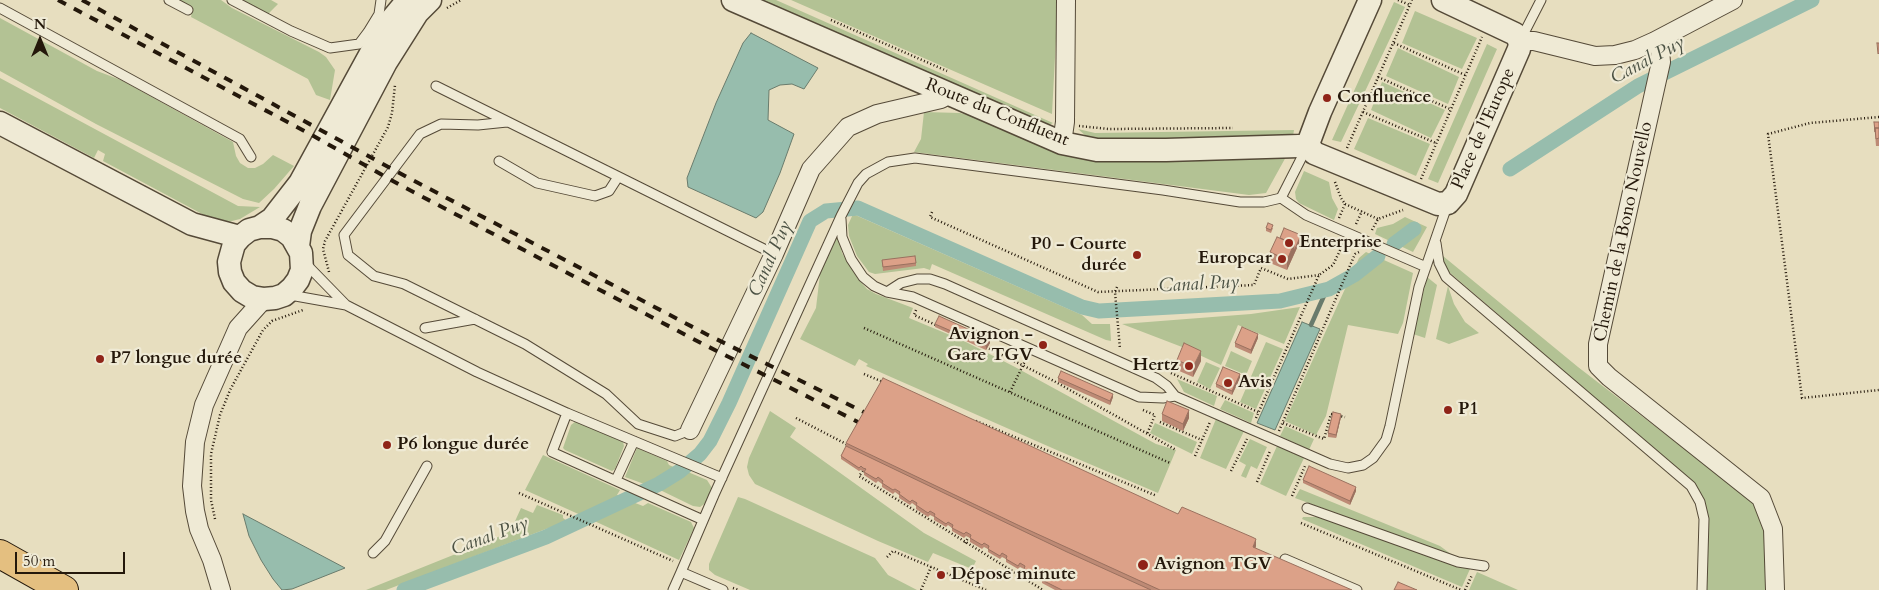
<!DOCTYPE html>
<meta charset="utf-8">
<style>
body{margin:0}
#map{position:relative;width:1879px;height:590px;overflow:hidden;background:#e7debf;font-family:Cardo,serif}
canvas{display:block}
.north{position:absolute;left:15px;top:15px;width:50px;height:50px;-webkit-text-stroke:4px #efead5;paint-order:stroke;rotate:0deg;font-size:14px;font-weight:700;line-height:20px;text-align:center;color:#24180b}
.north::after{content:'';display:block;margin:auto;width:18px;height:22px;background:#24180b;clip-path:polygon(50% 0,100% 100%,50% 72%,0 100%)}
.scale{position:absolute;left:15px;top:552px;width:110px;height:22px;box-sizing:border-box;border:2px solid #24180b;border-top:0;padding-left:6px;font-size:15px;line-height:18px;white-space:nowrap;color:#24180b;-webkit-text-stroke:4px #efead5;paint-order:stroke}
</style>
<div id="map">
<canvas width="1879" height="590"></canvas>
<div class="north">N</div>
<div class="scale">50 m</div>
</div>
<script>
const c = document.querySelector('canvas').getContext('2d');
c.lineJoin = 'round';
function fillPath(path, color) { c.fillStyle = color; c.fill(path, 'evenodd'); }
const toPath = rows => new Path2D(rows.map(r => 'M' + r).join(''));
function stroke(path, color, width, dash) { c.strokeStyle = color; c.lineWidth = width; c.lineCap = dash ? 'butt' : 'round'; c.setLineDash(dash || []); c.stroke(path); }
function label(font, color, halo, rows, align = 'center') {
  c.font = font + ' Cardo,serif'; c.lineWidth = 4.5; c.setLineDash([]); c.textBaseline = 'middle'; c.strokeStyle = halo; c.fillStyle = color; for (const [text, x, y, turn = 0] of rows) {
    c.save(); c.translate(x, y); c.rotate((+turn || 0) * Math.PI / 180); c.textAlign = isNaN(turn) ? turn : align; if (halo) c.strokeText(text, 0, 0); c.fillText(text, 0, 0); c.restore();
  }
}
const green = toPath([
 [179,0,221,0,232,8,319,52,326,57,335,70,330,100,316,95,308,79,191,17,193,7],
 [242,0,271,0,278,4,267,15],
 [754,0,776,0,1053,123,1049,125],
 [791,0,1058,0,1052,114],
 [1394,2,1405,7,1341,142,1332,140],
 [1415,11,1477,38,1462,69,1402,43],
 [0,18,97,71,121,80,233,142,236,156,240,163,248,168,255,168,263,164,273,155,294,166,274,189,259,203,243,199,96,124,0,71],
 [1487,44,1497,49,1438,183,1428,179],
 [1398,48,1459,77,1448,104,1386,76],
 [0,78,238,206,260,207,240,219,228,222,204,215,103,161,105,154,98,150,94,158,0,108],
 [1382,82,1445,110,1431,138,1371,110],
 [924,112,960,113,988,120,1055,148,1287,155,1266,193,1249,195,914,152,921,139],
 [1368,118,1430,144,1416,176,1354,149],
 [1078,129,1095,133,1294,130,1293,136,1100,141,1086,136],
 [1304,171,1329,182,1332,198,1338,209,1334,220,1299,203,1296,199,1295,192],
 [853,214,1082,315,1092,324,1110,324,1111,341,1106,340,932,264,930,270,924,268,875,274,869,272,857,256,849,236,848,225],
 [1405,217,1427,227,1413,252,1375,234,1377,228,1393,224],
 [839,230,839,239,842,253,858,279,867,289,876,294,913,308,909,318,962,340,1015,367,1156,444,1176,450,1158,493,1059,451,866,366,868,364,859,359,855,366,800,339,816,308,820,274],
 [1366,252,1413,273,1403,323,1398,334,1348,325,1326,416,1316,435,1285,421,1359,258],
 [1443,256,1578,367,1760,507,1767,529,1768,590,1707,590,1708,514,1700,493,1689,481,1600,402,1449,272,1443,262],
 [1427,277,1437,285,1425,338,1413,334],
 [1448,286,1454,304,1465,322,1479,333,1449,344,1436,339],
 [1300,307,1284,344,1238,325,1221,365,1182,347,1122,324,1251,314],
 [1266,342,1283,349,1256,409,1240,402],
 [1231,351,1252,361,1246,375,1225,366],
 [1206,362,1220,368,1210,389,1197,382],
 [1177,379,1217,396,1214,406,1184,392],
 [1225,400,1254,413,1251,423,1220,409],
 [770,411,796,428,790,437,924,533,976,561,972,569,933,553,928,562,878,541,755,484,749,475,747,467,749,458],
 [1216,419,1244,431,1226,469,1200,458],
 [576,421,623,442,624,446,615,469,612,471,565,450,563,448,571,425],
 [1155,423,1197,442,1192,454,1150,433],
 [1285,426,1314,439,1309,450,1280,436],
 [1250,439,1267,447,1257,469,1251,466,1246,478,1241,476,1246,465,1239,461],
 [1277,446,1304,458,1286,496,1260,484],
 [637,448,667,461,669,465,678,469,647,485,625,477],
 [543,455,620,490,617,495,627,498,585,517,525,490],
 [688,472,707,480,712,488,707,502,700,507,693,506,658,489],
 [1300,489,1440,546,1455,557,1295,498],
 [738,497,745,499,875,558,888,575,917,590,750,590,715,575,709,570,709,564],
 [630,501,643,506,648,503,691,522,694,528,679,560,590,519],
 [537,505,563,515,563,518,567,521,386,590,366,590,503,535,511,530,521,508,533,513],
 [1303,517,1323,517,1470,569,1462,587,1302,519],
 [1477,572,1518,590,1469,590]
]);
const water = toPath([
 [751,33,818,68,804,89,792,84,780,85,769,90,768,120,794,134,780,173,763,212,756,218,688,187,687,178,716,103,743,43,751,33],
 [1302,322,1320,329,1275,430,1257,423,1302,322],
 [243,514,345,568,292,589,282,590,273,579,261,560,249,536,243,514]
]);
const stream = toPath([
 [1311,325,1327,289]
]);
const canal = toPath([
 [1510,169,1638,86,1812,0],
 [1394,244,1414,229],
 [404,590,546,537,659,484,680,471,700,454,710,441,729,403,810,221,826,211,858,208,1082,307,1099,311,1280,301,1329,289,1354,275,1378,256]
]);
const path = toPath([
 [1398,0,1410,5],
 [447,8,461,0],
 [831,20,947,71],
 [1394,43,1465,75],
 [1378,77,1450,109],
 [1363,112,1436,143],
 [1879,117,1810,123,1768,134,1802,398,1879,390],
 [1079,126,1109,129,1233,128],
 [1347,148,1412,0],
 [1421,179,1482,37],
 [1335,182,1341,198,1345,204,1339,218],
 [1345,204,1378,219],
 [932,212,930,217,1098,292,1254,285,1261,268,1288,279,1319,275],
 [1356,224,1362,211],
 [1372,230,1378,219,1403,210],
 [329,272,323,249,325,241,388,127,392,113,395,85],
 [1117,287,1115,292,1120,349],
 [916,310,914,315,938,326],
 [864,328,1170,463],
 [986,347,1054,381,1176,450],
 [1171,373,1258,412],
 [864,374,883,382],
 [1010,392,1026,359],
 [1143,410,1155,415,1147,434],
 [796,418,848,445],
 [1256,418,1319,275,1333,265,1343,244],
 [976,421,1157,496],
 [1160,422,1202,440],
 [1283,423,1324,439,1331,414,1345,417],
 [1279,431,1355,254,1359,252],
 [1195,456,1210,422],
 [863,471,859,476,1043,590],
 [1231,471,1247,439],
 [1257,482,1270,451],
 [519,493,673,561],
 [1292,496,1305,466],
 [215,519,211,500,211,454,220,415,230,390,263,330,272,321,303,310],
 [1301,523,1461,590],
 [965,543,968,538],
 [887,557,893,551,986,590],
 [733,588,739,590],
 [921,590,931,567],
 [1465,590,1472,575]
]);
const service = toPath([
 [169,0,188,10],
 [232,0,291,31,330,48,359,44,368,32,379,14,381,0],
 [0,8,240,139,251,157],
 [1521,39,1541,0],
 [436,86,774,254],
 [507,122,478,125,441,124,420,134,344,235,348,255,374,276,404,284,525,344,606,394,638,424,675,436,690,430],
 [499,161,537,183,595,196,609,191,618,177],
 [1281,198,1306,215,1426,267],
 [841,219,842,237,851,259,863,277,874,286,887,292,913,297,1139,397,1163,398,1175,396],
 [1436,243,1439,263,1446,277,1691,486,1700,502,1704,519,1702,590],
 [306,264,346,305],
 [887,292,901,283,917,279,930,279,945,284,1156,378,1167,386,1175,396,1330,464,1348,468,1363,465,1373,458,1386,440,1390,426,1419,287,1448,203],
 [290,295,346,305,477,372,567,413,722,478],
 [425,328,475,319],
 [567,413,552,452,703,520],
 [616,480,634,441],
 [1307,508,1458,562,1484,566],
 [373,553,385,541,427,466],
 [1285,559,1357,590],
 [673,590,681,572],
 [723,590,681,572,714,495,841,216,858,183,866,174,888,162,915,158,1163,190,1240,202,1264,202,1281,198,1307,147]
]);
const minor = toPath([
 [1520,41,1534,41,1595,56,1615,55,1635,50,1655,41,1733,0],
 [1655,41,1660,50,1661,62,1598,344,1598,366,1609,377,1761,498,1773,529,1775,590],
 [1062,143,1065,122,1066,0],
 [690,430,774,254,811,169,848,127,877,114,941,99,950,94],
 [221,590,212,560,199,529,195,511,192,486,195,442,204,405,238,328,264,299]
]);
const tertiary = toPath([
 [733,0,1062,143,1097,150,1166,150,1299,146],
 [1370,0,1320,112,1308,144,1314,153,1438,204,1448,203,1456,194,1519,49,1520,41,1515,34,1443,0],
 [0,123,192,224,240,237],
 [260,227,272,227,283,230,292,237,301,253,302,270,298,280,292,288,284,295,275,298,264,299,252,297,242,291,234,282,230,272,229,262,234,244,240,237,249,230,260,227,272,219,300,183,376,44,392,19,408,0],
 [298,246,300,231,310,206,386,62,417,13,430,0]
]);
const trunk = toPath([
 [0,554,64,590]
]);
const rail = toPath([
 [58,0,310,134,400,185,701,343,870,428],
 [82,0,405,176,706,334,876,418]
]);
const wall = toPath([
 [1874,122,1879,122,1879,146,1876,146],
 [1266,228,1273,228,1271,233,1266,231],
 [1280,238,1301,239,1287,270,1270,263,1270,252],
 [882,260,916,263,916,266,883,271],
 [935,324,990,343,986,350,935,327],
 [1258,338,1251,354,1235,347,1235,343],
 [1177,360,1201,361,1193,377,1177,370],
 [1058,378,1113,397,1110,405,1058,382],
 [1240,378,1232,395,1216,387,1216,384],
 [1162,414,1189,418,1183,431,1162,421],
 [1341,417,1336,438,1328,437,1328,433],
 [846,443,1178,514,1256,546,1255,549,1352,590,1055,590,1042,583,1042,580,1038,577,1037,580,1024,573,1024,569,1020,567,1018,569,1006,562,1006,559,1002,557,1000,559,988,552,988,549,984,547,982,549,970,542,970,538,966,536,964,538,952,531,952,528,948,525,946,527,934,520,934,517,930,515,928,517,916,509,916,506,912,503,910,505,899,498,899,495,895,492,893,494,882,487,882,484,878,481,876,483,864,475,864,472,863,471,861,470,859,471,841,459,841,456,846,446],
 [1303,480,1356,491,1350,505,1303,483]
]);
const shadedWall = toPath([
 [1301,235,1301,239,1287,270,1287,260,1294,244],
 [1258,334,1258,338,1251,354,1251,350],
 [990,339,990,343,986,350,986,346],
 [1201,351,1201,361,1193,377,1193,367],
 [1240,374,1240,378,1232,395,1232,391],
 [1113,394,1113,397,1110,405,1110,401],
 [1189,410,1189,418,1183,431,1183,424],
 [1341,414,1341,417,1336,438,1336,435],
 [1356,487,1356,491,1350,505,1350,501],
 [1256,539,1256,546,1253,554,1253,547]
]);
const building = toPath([
 [1877,43,1879,43,1879,53,1878,54,1877,43],
 [1874,122,1879,122,1879,128,1875,128,1875,132,1874,122],
 [1875,128,1879,128,1879,138,1876,139,1875,128],
 [1268,223,1273,225,1271,230,1266,228,1268,223],
 [1284,228,1301,235,1294,251,1294,244,1280,238,1284,228],
 [1277,237,1294,244,1287,260,1270,252,1277,237],
 [915,256,916,263,883,267,882,260,915,256],
 [939,316,990,339,986,346,935,324,939,316],
 [1242,327,1258,334,1251,350,1235,343,1242,327],
 [1184,343,1201,351,1193,367,1177,360,1184,343],
 [1223,367,1240,374,1232,391,1216,384,1223,367],
 [1061,371,1113,394,1110,401,1058,378,1061,371],
 [883,378,1178,514,1182,507,1252,537,1256,539,1253,547,1352,590,1160,590,1022,527,846,443,883,378],
 [1167,401,1189,410,1183,424,1162,414,1167,401],
 [1333,412,1341,414,1336,435,1328,433,1333,412],
 [846,446,1067,552,1151,590,1062,590,1042,580,1044,577,1038,574,1037,576,1024,569,1025,566,1020,563,1018,566,1006,559,1007,556,1002,553,1000,556,988,549,989,546,984,543,982,545,970,538,971,535,966,532,964,534,952,528,953,525,948,522,946,524,934,516,935,514,930,511,928,513,916,505,917,503,912,500,910,502,899,494,900,492,895,489,893,490,882,483,883,481,878,477,876,479,864,472,866,469,863,468,861,466,859,468,841,456,846,446],
 [1309,466,1356,487,1350,501,1303,480,1309,466],
 [1398,582,1417,590,1394,590,1398,582]
]);
const markers = [
 [1327,98,5,"#8f2418"],
 [1289,243,5,"#8f2418"],
 [1137,255,5,"#8f2418"],
 [1282,259,5,"#8f2418"],
 [1043,345,5,"#8f2418"],
 [100,359,5,"#8f2418"],
 [1189,366,5,"#8f2418"],
 [1228,383,5,"#8f2418"],
 [1448,410,5,"#8f2418"],
 [387,445,5,"#8f2418"],
 [1143,565,6,"#8f2418"],
 [941,575,5,"#8f2418"]
];
const poiNames = [
 ["Confluence",1337,98],
 ["Enterprise",1299,243],
 ["P0 - Courte",1127,245,"right"],
 ["durée",1127,266,"right"],
 ["Europcar",1272,259,"right"],
 ["Avignon -",1033,335,"right"],
 ["Gare TGV",1033,356,"right"],
 ["P7 longue durée",110,359],
 ["Hertz",1179,366,"right"],
 ["Avis",1238,383],
 ["P1",1458,410],
 ["P6 longue durée",397,445],
 ["Avignon TGV",1154,565],
 ["Dépose minute",951,575]
];
const streetNames = [
 ["Route du Confluent",997,113,22],
 ["Place de l'Europe",1484,129,-66],
 ["Chemin de la Bono Nouvello",1624,232,-78]
];
const waterNames = [
 ["Canal Puy",1648,61,-28],
 ["Canal Puy",771,259,-66],
 ["Canal Puy",1199,285,-3],
 ["Canal Puy",490,537,-20]
];
fillPath(green, '#b3c294');
fillPath(water, '#97bdad');
stroke(water, '#697b6c', 1);
stroke(stream, '#697b6c', 4.5);
stroke(canal, '#97bdad', 15);
stroke(service, '#554a38', 11);
stroke(minor, '#554a38', 20);
stroke(tertiary, '#554a38', 25);
stroke(trunk, '#24180b', 30);
stroke(path, '#24180b', 2.5, [1, 2.5]);
stroke(service, '#efead5', 9);
stroke(minor, '#efead5', 18);
stroke(tertiary, '#efead5', 22);
stroke(trunk, '#e4bf80', 28);
stroke(rail, '#24180b', 4, [9, 9]);
fillPath(wall, '#bd8a75');
fillPath(shadedWall, '#9a715f');
fillPath(building, '#dca188');
stroke(building, '#9a715f', 1);
for (const [x, y, r, color] of markers) { const dot = new Path2D(); dot.arc(x, y, r, 0, 2 * Math.PI); c.fillStyle = color; c.fill(dot); stroke(dot, '#efead5', 2); }
label('bold 18px', '#24180b', '#efead5', poiNames, 'left');
label('18px', '#24180b', '#efead5', streetNames);
label('italic 19px', '#4c5244', '#efead5', waterNames);
</script>
